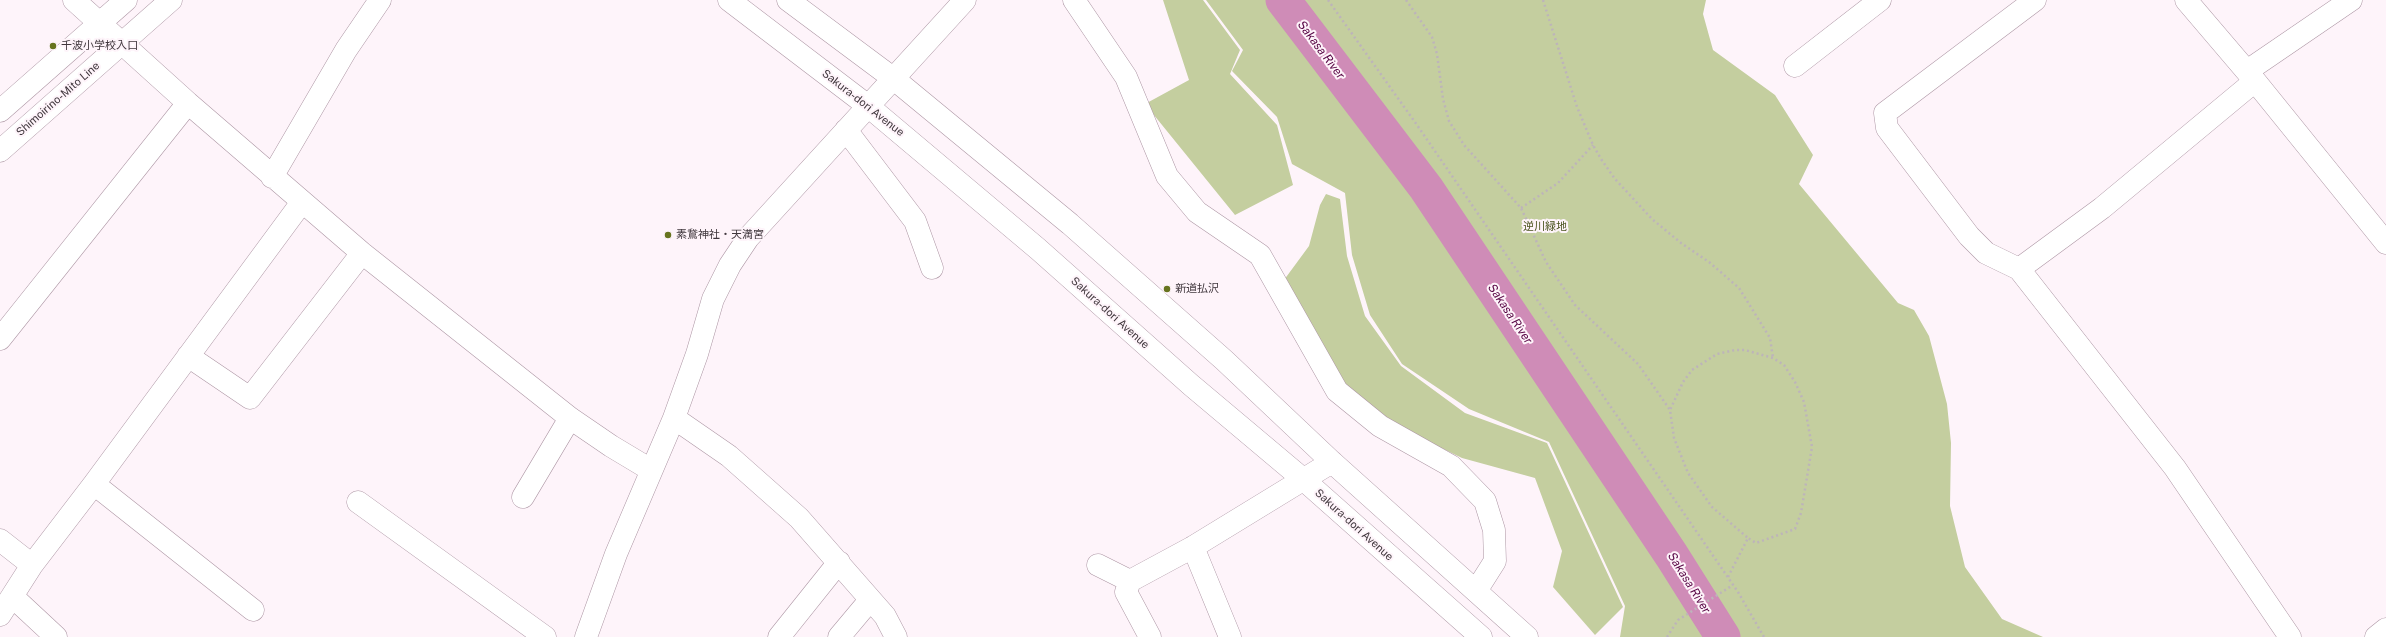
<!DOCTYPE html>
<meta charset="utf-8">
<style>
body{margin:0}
canvas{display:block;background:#fef4fa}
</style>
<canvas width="2386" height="637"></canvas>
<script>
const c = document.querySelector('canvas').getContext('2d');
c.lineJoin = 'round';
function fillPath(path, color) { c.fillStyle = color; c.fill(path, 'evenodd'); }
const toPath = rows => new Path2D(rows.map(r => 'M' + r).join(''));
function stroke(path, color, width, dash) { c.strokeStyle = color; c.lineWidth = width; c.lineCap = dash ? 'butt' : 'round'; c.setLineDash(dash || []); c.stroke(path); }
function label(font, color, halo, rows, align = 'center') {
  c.font = font + ' "Public Sans","Noto Sans JP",sans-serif'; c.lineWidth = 4; c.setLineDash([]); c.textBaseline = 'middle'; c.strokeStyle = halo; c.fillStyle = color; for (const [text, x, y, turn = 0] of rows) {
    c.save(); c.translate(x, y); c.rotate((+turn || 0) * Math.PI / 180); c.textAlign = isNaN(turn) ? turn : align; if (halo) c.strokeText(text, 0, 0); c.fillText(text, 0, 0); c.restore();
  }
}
const green = toPath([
 [1163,0,1203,0,1240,50,1230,74,1277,125,1293,185,1235,215,1145,104,1189,80],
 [1206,0,1706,0,1703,14,1713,50,1775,95,1813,155,1799,184,1898,303,1914,310,1929,336,1947,404,1951,443,1950,506,1965,567,2002,619,2043,637,1620,637,1625,606,1549,442,1469,409,1402,364,1370,315,1352,255,1345,193,1292,164,1277,117,1232,71,1243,50],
 [1326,194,1340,199,1347,256,1365,316,1401,366,1465,413,1547,443,1623,607,1595,635,1553,587,1562,551,1535,478,1462,458,1367,412,1311,350,1284,280,1309,246,1320,205]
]);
const river = toPath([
 [1283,0,1426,188,1672,556,1723,637]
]);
const path = toPath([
 [1328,0,1417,125,1738,592,1764,637],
 [1406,0,1432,37,1437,54,1443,99,1449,121,1464,145,1521,208,1546,262,1575,305,1638,364,1670,410],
 [1543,0,1577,107,1593,145,1601,159,1615,179,1652,219,1681,243,1709,262,1739,288,1770,338,1773,358],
 [1521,208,1558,183,1593,145],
 [1728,577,1748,538,1712,507,1688,473,1674,438,1670,410,1683,382,1692,370,1717,354,1735,350,1745,350,1773,358,1784,365,1795,382,1804,402,1812,447,1801,513,1795,529,1756,543,1748,538],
 [1667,637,1678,620,1733,585]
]);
const minor = toPath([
 [74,0,188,103,362,253,570,418,611,446,651,470],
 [729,0,868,106,1038,249,1191,385,1304,480,1481,637],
 [788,0,894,79,1070,224,1224,360,1332,462,1527,637],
 [1074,0,1126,77,1167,176,1197,212,1260,255,1337,391,1380,426,1451,466,1485,501,1494,530,1495,561,1476,591],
 [2035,0,1885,113,1887,128,1969,236,1986,253,2019,269,2175,468,2290,637],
 [2186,0,2255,81,2386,243],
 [1795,66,1880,0],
 [2247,71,2351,0],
 [846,130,915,221,932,268],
 [272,177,346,50,380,0],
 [2019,269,2102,208,2255,81],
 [0,339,188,103],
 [188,356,250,398,362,253],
 [674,418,729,456,799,518,885,616,896,637],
 [94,484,253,610],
 [523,497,570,418],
 [358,502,545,637],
 [0,540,32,565],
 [1193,547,1230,637],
 [1098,565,1130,581,1193,547,1332,462],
 [1130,581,1126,592,1150,637],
 [13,597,56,637],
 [0,615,32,565,94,484,302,202],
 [586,637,616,554,674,418,697,354,713,299,730,265,748,238,965,0],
 [779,637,839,562],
 [839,637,870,600],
 [2376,637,2386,629]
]);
const major = toPath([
 [0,111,126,0],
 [0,151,171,0]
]);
const markers = [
 [53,46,4,"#67741f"],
 [668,235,4,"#67741f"],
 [1167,289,4,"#67741f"]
];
const poiNames = [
 ["千波小学校入口",61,46],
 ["素鵞神社・天満宮",676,235],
 ["新道払沢",1175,289]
];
const streetNames = [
 ["Shimoirino-Mito Line",58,99,-41],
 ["Sakura-dori Avenue",863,103,38],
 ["Sakura-dori Avenue",1110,313,42],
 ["Sakura-dori Avenue",1354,525,42]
];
const parkNames = [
 ["逆川緑地",1545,227]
];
const waterNames = [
 ["Sakasa River",1321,50,53],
 ["Sakasa River",1510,314,56],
 ["Sakasa River",1689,583,58]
];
fillPath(green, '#c4ce9f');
stroke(river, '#cf8cb7', 35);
stroke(minor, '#ad96a4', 23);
stroke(major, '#ad96a4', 23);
stroke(path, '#bdb4ba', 2.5, [2, 3]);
stroke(minor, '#fff', 22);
stroke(major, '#fff', 22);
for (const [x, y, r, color] of markers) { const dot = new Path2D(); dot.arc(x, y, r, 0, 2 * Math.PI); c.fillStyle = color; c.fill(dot); stroke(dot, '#fef4fa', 1.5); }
label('11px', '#40373d', '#fef4fa', poiNames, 'left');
label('11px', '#40373d', '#fef4fa', streetNames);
label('11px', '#4a531e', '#fef4fa', parkNames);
label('italic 12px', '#560443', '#fef4fa', waterNames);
</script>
